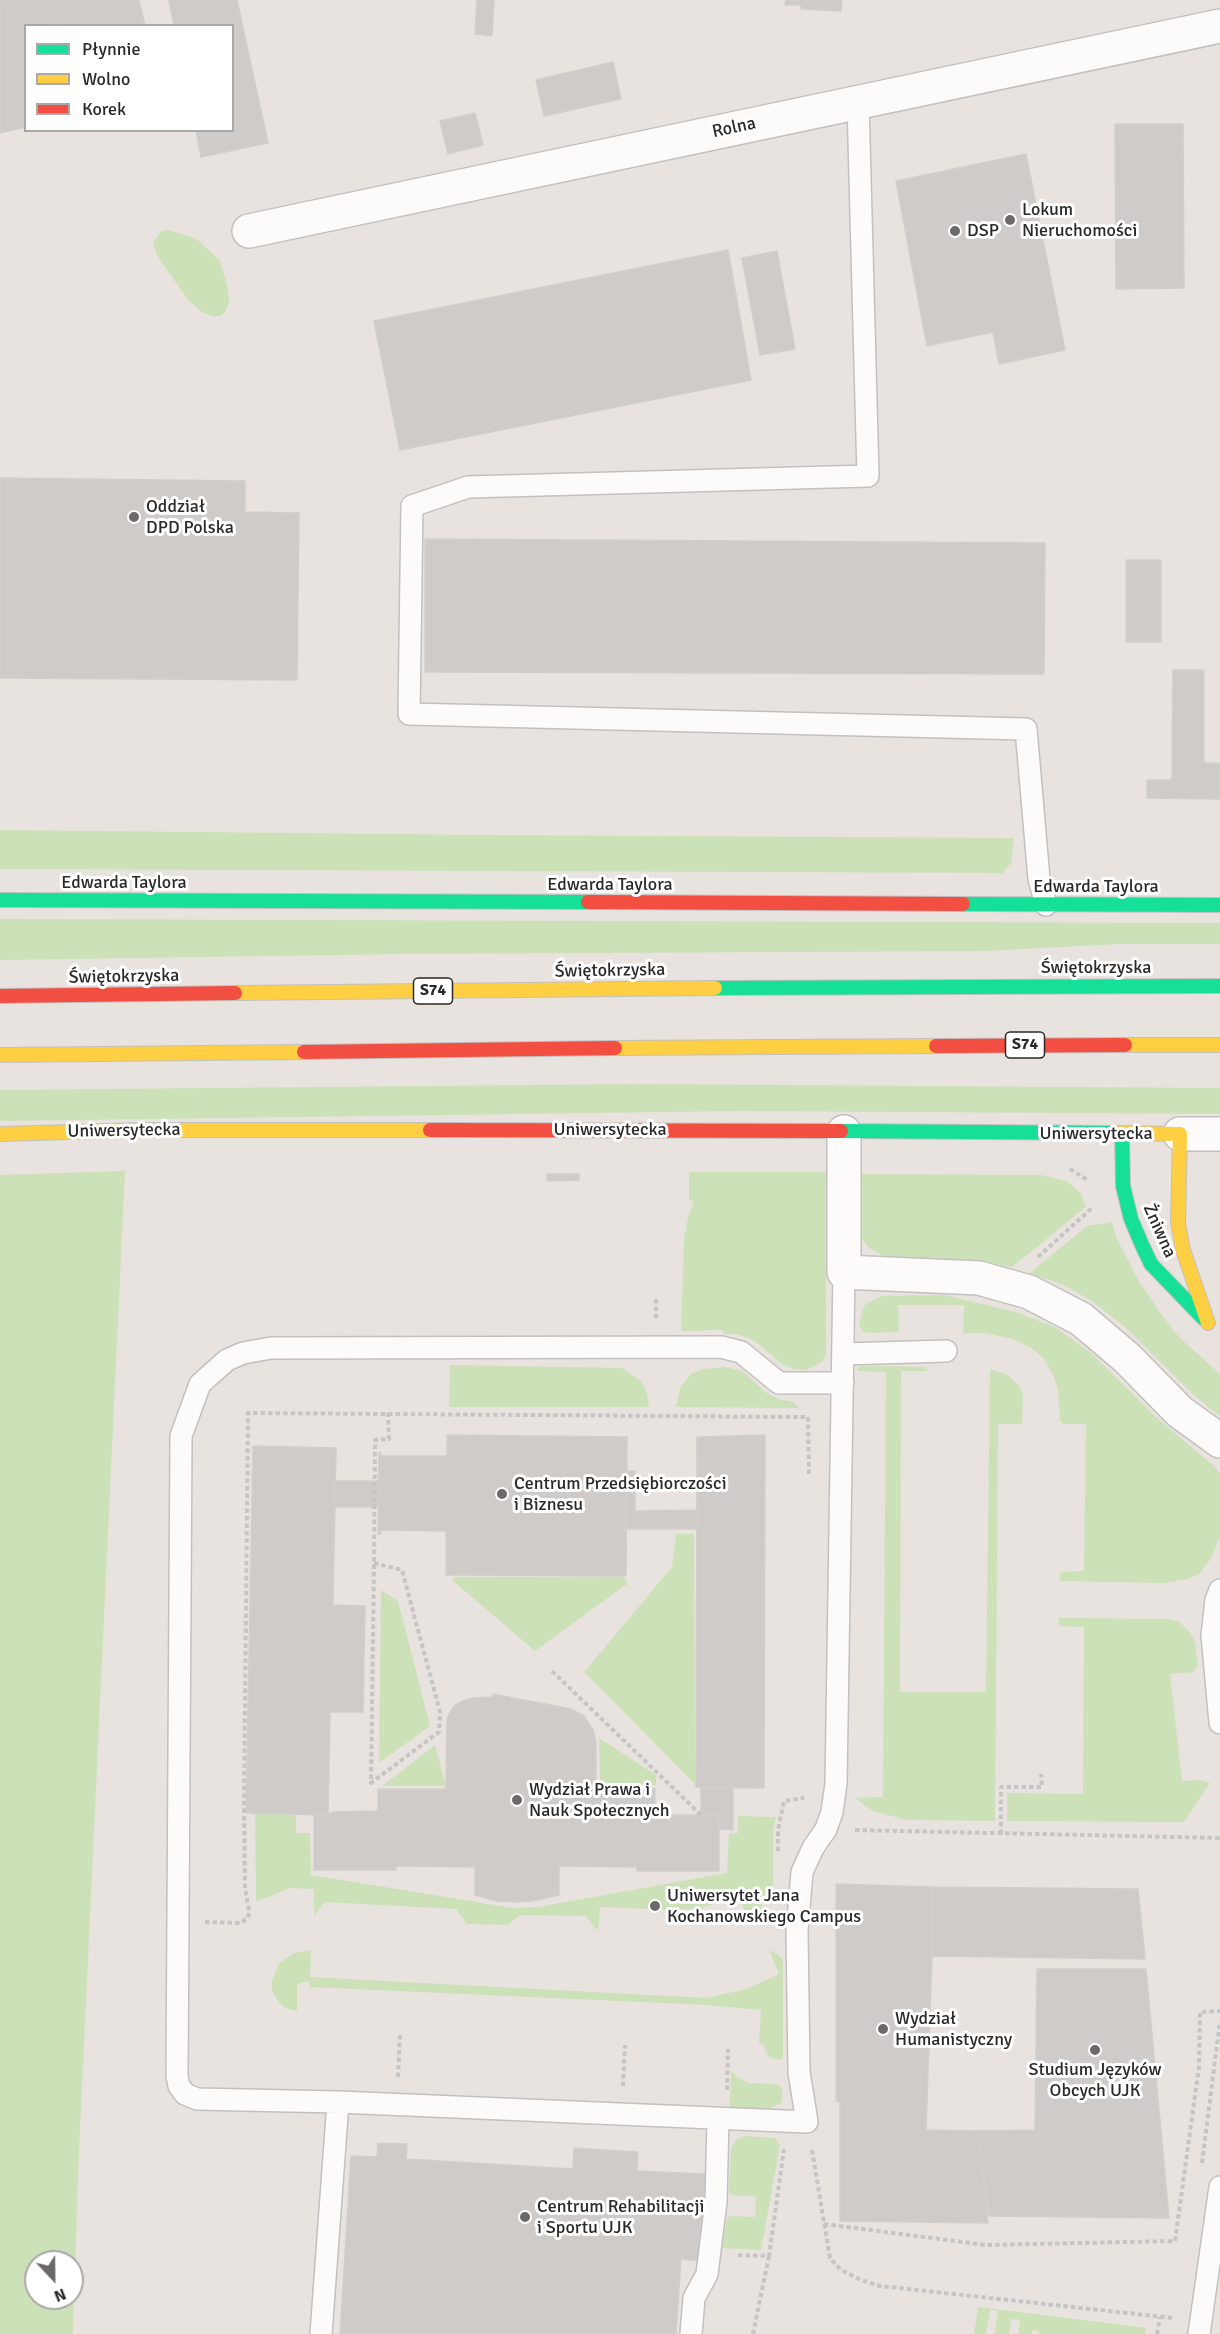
<!DOCTYPE html>
<meta charset="utf-8">
<style>
body{margin:0}
#map{position:relative;width:1220px;height:2334px;overflow:hidden;background:#e8e3de;font-family:Signika,sans-serif}
canvas{display:block}
.legend{position:absolute;left:24px;top:24px;width:210px;height:108px;box-sizing:border-box;background:#fff;border:2px solid #a9a9a9;margin:0;padding:8px 10px;list-style:none;font-size:18px;color:#292929}
.legend li{display:flex;align-items:center;gap:12px;height:30px}
.legend b{width:30px;border:2px solid #a9a9a9}
.north{position:absolute;left:24px;top:2250px;width:60px;height:60px;box-sizing:border-box;background:#fff;border:2px solid #a9a9a9;border-radius:50%;rotate:158deg;font-size:16px;font-weight:700;line-height:24px;text-align:center;color:#292929}
.north::after{content:'';display:block;margin:auto;width:21px;height:27px;background:#6c6a68;clip-path:polygon(50% 0,100% 100%,50% 72%,0 100%)}
</style>
<div id="map">
<canvas width="1220" height="2334"></canvas>
<ul class="legend">
<li><b style="height:8px;background:#16e098"></b>Płynnie</li>
<li><b style="height:8px;background:#ffcf43"></b>Wolno</li>
<li><b style="height:8px;background:#f24e42"></b>Korek</li>
</ul>
<div class="north">N</div>
</div>
<script>
const c = document.querySelector('canvas').getContext('2d');
c.lineJoin = 'round';
function fillPath(path, color) { c.fillStyle = color; c.fill(path, 'evenodd'); }
const toPath = rows => new Path2D(rows.map(r => 'M' + r).join(''));
function stroke(path, color, width, dash) { c.strokeStyle = color; c.lineWidth = width; c.lineCap = dash ? 'butt' : 'round'; c.setLineDash(dash || []); c.stroke(path); }
function label(font, color, halo, rows, align = 'center') {
  c.font = font + ' Signika,sans-serif'; c.lineWidth = 6; c.setLineDash([]); c.textBaseline = 'middle'; c.strokeStyle = halo; c.fillStyle = color; for (const [text, x, y, turn = 0] of rows) {
    c.save(); c.translate(x, y); c.rotate((+turn || 0) * Math.PI / 180); c.textAlign = isNaN(turn) ? turn : align; if (halo) c.strokeText(text, 0, 0); c.fillText(text, 0, 0); c.restore();
  }
}
const green = toPath([
 [168,230,189,236,199,241,220,261,228,289,229,303,225,312,220,316,212,316,202,312,189,301,157,256,153,243,161,231],
 [0,830,484,835,1014,838,1011,863,1003,873,0,869],
 [0,919,1220,923,1220,944,1118,944,987,951,404,954,0,960],
 [638,1084,1220,1088,1220,1114,742,1111,0,1121,0,1090],
 [125,1171,79,2150,73,2334,0,2334,0,1175],
 [36,2262,72,2262,72,2298,36,2298],
 [689,1172,824,1172,826,1174,826,1355,822,1362,806,1370,794,1369,782,1364,755,1341,737,1334,724,1334,723,1330,681,1331,684,1240,688,1217,694,1201,689,1200],
 [861,1174,1041,1175,1067,1181,1081,1194,1086,1207,1012,1267,977,1260,883,1256,868,1247,861,1237],
 [1112,1222,1116,1237,1138,1280,1161,1314,1179,1337,1220,1374,1220,1416,1195,1396,1125,1327,1093,1302,1066,1286,1030,1273,1087,1226],
 [944,1295,1016,1312,1055,1327,1091,1353,1157,1418,1214,1466,1220,1474,1220,1536,1210,1560,1199,1574,1188,1579,1164,1583,1060,1581,1059,1577,1061,1572,1084,1571,1086,1426,1085,1424,1064,1424,1060,1421,1058,1390,1054,1377,1044,1359,1033,1349,1013,1339,985,1333,963,1333,964,1305,898,1305,899,1332,868,1333,862,1331,859,1325,863,1308,866,1304,882,1296],
 [450,1365,622,1368,641,1381,646,1390,649,1407,449,1407],
 [862,1366,924,1367,929,1371,901,1371,900,1692,986,1692,990,1369,1006,1374,1019,1385,1023,1395,1022,1424,998,1424,995,1821,907,1820,873,1811,855,1798,883,1797,886,1372,857,1371,857,1368],
 [725,1367,742,1371,765,1392,778,1399,793,1402,799,1408,676,1407,680,1388,692,1373,704,1369],
 [676,1534,694,1534,695,1784,584,1672,672,1567],
 [454,1577,624,1577,627,1584,535,1651,452,1580],
 [381,1590,398,1601,430,1726,379,1763],
 [1058,1618,1169,1619,1178,1621,1190,1632,1195,1642,1198,1665,1193,1672,1170,1674,1182,1781,1200,1780,1210,1783,1184,1822,1007,1821,1007,1793,1083,1794,1084,1627,1060,1626],
 [599,1738,656,1775,656,1785,600,1784],
 [435,1745,446,1786,382,1786],
 [255,1812,296,1813,296,1833,310,1833,311,1875,513,1908,538,1907,727,1873,729,1834,738,1833,738,1816,776,1817,773,1831,773,1895,761,1896,762,1913,749,1920,738,1896,698,1909,675,1910,600,1907,598,1931,585,1916,520,1915,508,1925,467,1924,456,1909,325,1902,314,1916,314,1889,290,1888,256,1902],
 [769,1949,782,1958,783,1962,783,2058,779,2060,771,2058,766,2053,763,2044,759,2043,761,2010,708,2005,310,1987,309,1981,297,1984,297,2011,287,2009,279,2003,272,1991,272,1981,279,1963,294,1953,311,1950,310,1977,706,1998,747,1989,779,1974],
 [731,2070,738,2078,748,2083,777,2084,782,2089,782,2102,770,2109,730,2107],
 [745,2136,775,2138,780,2145,761,2250,722,2248,727,2218,731,2216,755,2217,756,2197,731,2195,729,2192,731,2148,737,2139],
 [978,2307,1146,2328,1145,2334,1039,2334,1039,2331,1032,2330,1031,2334,1018,2334,1020,2320,1011,2319,1009,2334,995,2334,998,2311,990,2310,986,2334,974,2334]
]);
const building = toPath([
 [0,0,139,0,145,26,26,26,26,127,0,133,0,0],
 [169,0,237,0,268,143,201,157,196,130,232,130,232,26,174,26,169,0],
 [477,0,494,0,492,36,475,34,477,0],
 [786,0,842,0,841,11,801,9,801,5,785,5,786,0],
 [613,62,621,99,544,116,536,80,613,62],
 [475,113,483,145,448,154,440,121,475,113],
 [1115,124,1183,124,1184,288,1116,289,1115,124],
 [1026,154,1065,350,999,364,993,332,927,346,896,181,1026,154],
 [728,250,751,380,400,450,374,321,728,250],
 [777,251,795,349,760,355,742,258,777,251],
 [0,478,245,481,245,512,299,513,297,680,0,678,0,478],
 [425,539,751,541,749,673,425,672,425,539],
 [751,541,1045,543,1044,674,749,673,751,541],
 [1126,560,1161,560,1161,642,1126,642,1126,560],
 [1173,670,1204,670,1204,763,1220,763,1220,799,1147,798,1147,780,1171,780,1172,778,1173,670],
 [547,1174,579,1174,579,1180,547,1181,547,1174],
 [447,1435,627,1437,626,1576,446,1575,446,1531,381,1530,381,1534,378,1534,379,1452,381,1453,381,1456,447,1456,447,1435],
 [765,1435,764,1788,696,1787,697,1437,765,1435],
 [253,1446,336,1448,333,1605,365,1606,363,1712,330,1712,328,1815,246,1813,253,1446],
 [626,1471,635,1471,635,1511,697,1510,697,1529,626,1529,626,1471],
 [335,1481,378,1481,378,1507,335,1507,335,1481],
 [493,1694,571,1709,584,1716,593,1730,596,1742,596,1789,655,1789,655,1815,719,1815,719,1871,637,1871,637,1867,559,1866,559,1895,532,1901,517,1902,496,1901,475,1895,475,1867,396,1866,396,1870,314,1870,314,1813,328,1815,333,1812,378,1811,378,1789,446,1789,447,1719,450,1713,454,1706,463,1701,473,1698,493,1697,493,1694],
 [701,1788,733,1788,733,1830,720,1829,719,1815,701,1815,701,1788],
 [836,1884,932,1887,932,1956,926,2130,978,2131,988,2223,840,2221,840,2102,836,2101,836,1884],
 [932,1887,1138,1889,1145,1959,932,1956,932,1887],
 [1037,1969,1146,1969,1169,2218,989,2216,978,2131,1035,2130,1037,1969],
 [378,2143,407,2144,406,2159,573,2169,574,2148,638,2152,637,2171,705,2174,700,2261,681,2259,676,2334,340,2334,351,2156,377,2157,378,2143]
]);
const path = toPath([
 [1070,1169,1089,1181],
 [1038,1257,1092,1208],
 [656,1299,656,1320],
 [374,1563,402,1570,440,1712,439,1732,371,1783,374,1563,375,1440,389,1439,388,1413],
 [552,1671,701,1815],
 [855,1830,1220,1838],
 [1001,1834,1001,1787,1042,1787,1041,1774],
 [778,1851,778,1830,784,1801,804,1798],
 [205,1922,240,1923,248,1918,249,1911,245,1888,244,1804,248,1413,808,1417,809,1476],
 [398,2077,400,2035],
 [623,2086,625,2045],
 [727,2090,728,2049],
 [812,2150,830,2258,841,2270,861,2280,880,2286,1173,2318],
 [1202,2163,1220,2021],
 [824,2224,986,2245,1175,2241,1199,2067,1200,2012,1220,2011],
 [738,2255,769,2256,784,2149],
 [753,2334,769,2256],
 [1157,2334,1160,2317]
]);
const lane = toPath([
 [858,102,868,476,468,487,412,506,409,714,1026,729,1039,879,1046,905],
 [844,1354,946,1351],
 [1220,1590,1216,1600,1212,1635,1220,1723],
 [338,2102,197,2099,185,2094,179,2086,177,2076,181,1436,200,1384,227,1360,243,1353,271,1348,721,1347,741,1352,779,1383,843,1383],
 [321,2334,338,2102,807,2122,799,2072,797,1931,802,1872,813,1848,826,1829,832,1812,836,1784,844,1272],
 [691,2334,694,2298,707,2274,716,2202,718,2119],
 [1199,2334,1220,2187]
]);
const street = toPath([
 [249,231,1220,26],
 [844,1132,844,1272,979,1278,1029,1292,1081,1319,1127,1358,1180,1412,1220,1441],
 [1180,1134,1220,1134]
]);
const fast = toPath([
 [0,900,588,902],
 [963,904,1220,905],
 [715,988,1220,986],
 [841,1131,1114,1133],
 [1122,1134,1123,1186,1131,1219,1142,1245,1151,1264,1204,1319]
]);
const slow = toPath([
 [235,993,715,988],
 [1125,1045,1220,1045],
 [615,1048,936,1046],
 [0,1055,304,1052],
 [1114,1133,1180,1134,1178,1223,1183,1250,1208,1323],
 [0,1134,144,1130,430,1130]
]);
const jam = toPath([
 [588,902,963,904],
 [0,996,235,993],
 [936,1046,1125,1045],
 [304,1052,615,1048],
 [430,1130,841,1131]
]);
const markers = [
 [1010,220,6,"#6c6a68"],
 [955,231,6,"#6c6a68"],
 [134,517,6,"#6c6a68"],
 [502,1494,6,"#6c6a68"],
 [517,1800,6,"#6c6a68"],
 [655,1906,6,"#6c6a68"],
 [883,2029,6,"#6c6a68"],
 [1095,2050,6,"#6c6a68"],
 [525,2217,6,"#6c6a68"]
];
const shields = [
 [433,991,39],
 [1025,1045,39]
];
const shieldNames = [
 ["S74",433,991],
 ["S74",1025,1045]
];
const streetNames = [
 ["Rolna",734,128,-12],
 ["Edwarda Taylora",124,883],
 ["Edwarda Taylora",610,885],
 ["Edwarda Taylora",1096,887],
 ["Świętokrzyska",1096,968],
 ["Świętokrzyska",610,971,-1],
 ["Świętokrzyska",124,977,-1],
 ["Uniwersytecka",610,1130],
 ["Uniwersytecka",124,1131,-1],
 ["Uniwersytecka",1096,1134],
 ["Żniwna",1159,1231,66]
];
const poiNames = [
 ["Lokum",1022,210],
 ["Nieruchomości",1022,231],
 ["DSP",967,231],
 ["Oddział",146,507],
 ["DPD Polska",146,528],
 ["Centrum Przedsiębiorczości",514,1484],
 ["i Biznesu",514,1505],
 ["Wydział Prawa i",529,1790],
 ["Nauk Społecznych",529,1811],
 ["Uniwersytet Jana",667,1896],
 ["Kochanowskiego Campus",667,1917],
 ["Wydział",895,2019],
 ["Humanistyczny",895,2040],
 ["Studium Języków",1095,2070,"center"],
 ["Obcych UJK",1095,2091,"center"],
 ["Centrum Rehabilitacji",537,2207],
 ["i Sportu UJK",537,2228]
];
fillPath(green, '#cce1b8');
fillPath(building, '#cecbc8');
stroke(building, '#d2cfcb', 1.5);
stroke(lane, '#c2c0c0', 24);
stroke(street, '#c2c0c0', 36);
stroke(fast, '#c2c0c0', 16);
stroke(slow, '#c2c0c0', 16);
stroke(jam, '#c2c0c0', 16);
stroke(path, '#c6c5c5', 4, [4.5, 3]);
stroke(lane, '#fcfbfa', 21);
stroke(street, '#fcfbfa', 33);
stroke(fast, '#16e098', 14);
stroke(slow, '#ffcf43', 14);
stroke(jam, '#f24e42', 14);
for (const [x, y, r, color] of markers) { const dot = new Path2D(); dot.arc(x, y, r, 0, 2 * Math.PI); c.fillStyle = color; c.fill(dot); stroke(dot, '#fff', 2); }
for (const [x, y, w] of shields) { const box = new Path2D(); box.roundRect(x - w / 2, y - 13, w, 26, 4.5); c.fillStyle = '#fff'; c.fill(box); stroke(box, '#292929', 1.5); }
label('bold 16px', '#292929', null, shieldNames);
label('18px', '#292929', '#fff', streetNames);
label('18px', '#292929', '#fff', poiNames, 'left');
</script>
